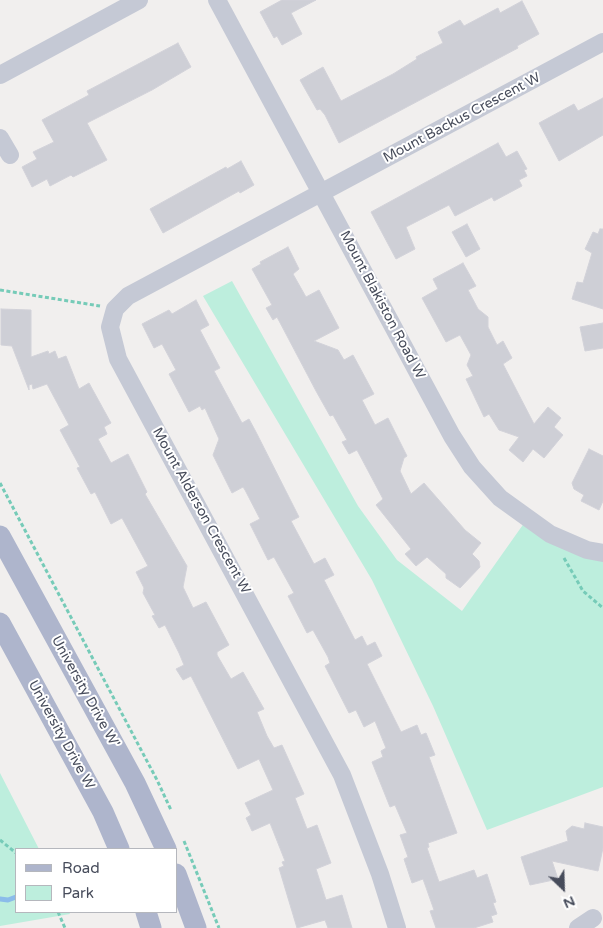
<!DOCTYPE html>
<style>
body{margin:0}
#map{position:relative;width:603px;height:928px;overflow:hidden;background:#f1efee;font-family:"Varela Round",sans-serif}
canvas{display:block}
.legend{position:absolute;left:15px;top:848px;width:162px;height:65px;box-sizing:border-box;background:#fff;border:1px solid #b5b7bd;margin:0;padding:6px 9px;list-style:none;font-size:15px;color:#474c5b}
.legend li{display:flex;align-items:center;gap:10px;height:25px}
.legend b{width:25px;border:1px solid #b5b7bd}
.north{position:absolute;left:538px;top:863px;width:50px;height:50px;-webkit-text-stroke:4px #fff;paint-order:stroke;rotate:156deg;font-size:14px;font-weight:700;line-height:20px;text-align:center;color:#474c5b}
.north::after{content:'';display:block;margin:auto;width:18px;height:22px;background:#474c5b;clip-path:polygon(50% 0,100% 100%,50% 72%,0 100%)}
</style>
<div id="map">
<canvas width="603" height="928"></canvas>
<ul class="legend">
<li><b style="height:6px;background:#aeb5cc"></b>Road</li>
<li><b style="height:14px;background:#bdeedd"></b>Park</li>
</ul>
<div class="north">N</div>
</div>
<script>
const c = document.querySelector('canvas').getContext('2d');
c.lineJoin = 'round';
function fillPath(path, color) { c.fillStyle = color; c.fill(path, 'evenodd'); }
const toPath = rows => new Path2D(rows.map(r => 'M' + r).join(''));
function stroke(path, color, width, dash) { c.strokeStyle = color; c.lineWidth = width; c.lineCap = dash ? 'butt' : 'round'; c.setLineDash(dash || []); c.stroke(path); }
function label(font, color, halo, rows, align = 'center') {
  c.font = font + ' "Varela Round",sans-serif'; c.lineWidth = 4; c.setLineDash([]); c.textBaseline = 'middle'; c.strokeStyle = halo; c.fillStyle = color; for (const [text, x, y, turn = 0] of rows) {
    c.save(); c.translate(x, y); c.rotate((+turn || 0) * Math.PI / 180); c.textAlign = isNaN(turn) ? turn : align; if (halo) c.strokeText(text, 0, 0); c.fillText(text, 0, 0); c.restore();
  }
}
const green = toPath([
 [232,281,358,506,397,560,462,611,527,519,603,553,603,787,487,830,433,706,372,580,203,296],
 [0,773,39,849,16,849,16,912,69,912,70,914,0,926]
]);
const stream = toPath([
 [0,899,8,900,16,897]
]);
const building = toPath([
 [282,0,316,0,291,13,302,34,282,45,277,36,274,38,260,12,282,0],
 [522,1,539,34,517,46,518,48,339,143,325,115,320,109,317,110,300,80,323,67,341,101,393,74,417,59,416,57,443,43,438,32,460,20,464,26,498,8,500,13,522,1],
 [178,43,191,67,152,90,87,123,107,160,73,177,71,175,50,186,47,179,32,187,22,167,37,159,33,152,54,142,42,120,89,95,87,91,178,43],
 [603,98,603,135,559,161,539,123,574,104,578,111,603,98],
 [498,143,506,157,517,151,527,169,524,170,527,176,519,180,522,186,494,201,492,197,455,216,449,205,406,227,415,249,396,259,371,212,498,143],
 [241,161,254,185,240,193,239,191,163,233,150,209,226,167,227,169,241,161],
 [467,224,480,249,466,257,452,232,467,224],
 [600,229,603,229,603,309,572,299,577,282,583,283,592,253,585,249,593,232,598,234,600,229],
 [288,247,299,269,293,274,306,297,319,290,339,328,314,341,338,350,344,360,353,355,374,394,362,400,375,425,388,418,407,456,404,458,400,471,411,494,424,483,465,530,481,543,472,554,479,561,480,567,460,588,446,578,446,574,427,557,416,566,405,554,411,549,376,505,383,499,357,450,349,454,342,442,347,440,333,415,330,416,316,391,277,317,273,320,266,308,272,305,252,269,261,264,260,262,288,247],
 [463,263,476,286,468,290,478,309,488,317,488,327,497,345,503,341,512,358,503,364,534,424,548,407,561,418,554,427,563,435,544,458,533,449,523,462,509,450,519,437,499,430,489,414,484,417,466,379,473,376,467,365,471,355,460,335,446,342,422,298,438,289,433,279,463,263],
 [196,300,209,325,200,330,220,368,214,371,242,423,249,419,256,432,299,517,291,521,314,564,325,558,334,575,324,580,355,640,362,636,367,646,375,642,382,656,367,664,401,732,417,725,421,735,426,733,435,755,429,757,457,833,428,843,429,847,427,848,439,882,474,870,477,878,487,874,496,902,493,903,497,914,491,916,493,922,474,928,436,928,430,911,434,910,423,879,412,883,404,859,408,857,400,835,407,833,395,805,390,807,372,762,383,757,381,751,386,748,375,721,364,727,356,710,349,713,325,666,330,663,328,657,313,630,307,633,288,596,294,593,274,557,268,560,250,524,260,519,245,490,243,487,232,493,213,455,219,439,205,408,202,410,200,406,189,412,169,374,176,370,162,344,154,348,142,324,169,310,172,314,196,300],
 [1,309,31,310,31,357,48,351,49,354,55,351,58,359,66,356,79,389,89,383,111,423,104,427,107,434,98,439,111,463,128,454,147,492,145,494,187,566,183,587,193,608,206,602,229,645,217,652,217,655,231,679,243,672,264,709,257,712,267,736,274,748,282,745,304,794,295,798,307,829,317,825,331,863,316,869,326,900,342,895,352,928,328,928,325,920,297,928,279,868,284,866,282,862,285,861,270,823,252,831,246,818,251,815,245,803,273,790,259,759,238,769,191,676,183,680,176,669,184,665,179,653,165,625,159,628,152,616,155,615,143,593,144,588,136,572,148,566,122,518,111,524,95,492,91,494,77,468,80,467,60,430,69,425,47,384,33,389,32,384,29,385,29,390,12,346,1,345,1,309],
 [603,323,603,348,585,351,580,327,603,323],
 [589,449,603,456,603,501,599,510,581,501,584,495,574,489,572,483,589,449],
 [585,823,603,827,603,848,598,871,552,861,558,879,530,885,521,857,568,841,566,831,572,826,584,829,585,823]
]);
const path = toPath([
 [0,290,100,306],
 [0,483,157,780,171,810],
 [564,558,583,591,603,608],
 [0,840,16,853],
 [184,841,219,928],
 [58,912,65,928]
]);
const minor = toPath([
 [217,0,452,436,472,467,500,498,550,534,587,550,603,553],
 [0,75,139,0],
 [0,138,10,155],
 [397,928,380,874,342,775,118,359,110,327,115,309,128,296,603,42],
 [578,928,593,918]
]);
const major = toPath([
 [0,536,135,783,166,849],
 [0,623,103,812,119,849],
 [176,874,196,928],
 [146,912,151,928]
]);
const streetNames = [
 ["Mount Backus Crescent W",462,118,-28],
 ["Mount Blakiston Road W",382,305,62],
 ["Mount Alderson Crescent W",201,511,61],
 ["University Drive W'",85,692,61],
 ["University Drive W",61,735,61]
];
fillPath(green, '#bdeedd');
stroke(stream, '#8bbcea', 5);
fillPath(building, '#cecfd6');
stroke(building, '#d2d2d9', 1);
stroke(path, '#76cbb8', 3, [4, 2.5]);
stroke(minor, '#c5c9d5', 18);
stroke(major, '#aeb5cc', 21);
label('14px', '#474c5b', '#fff', streetNames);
</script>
